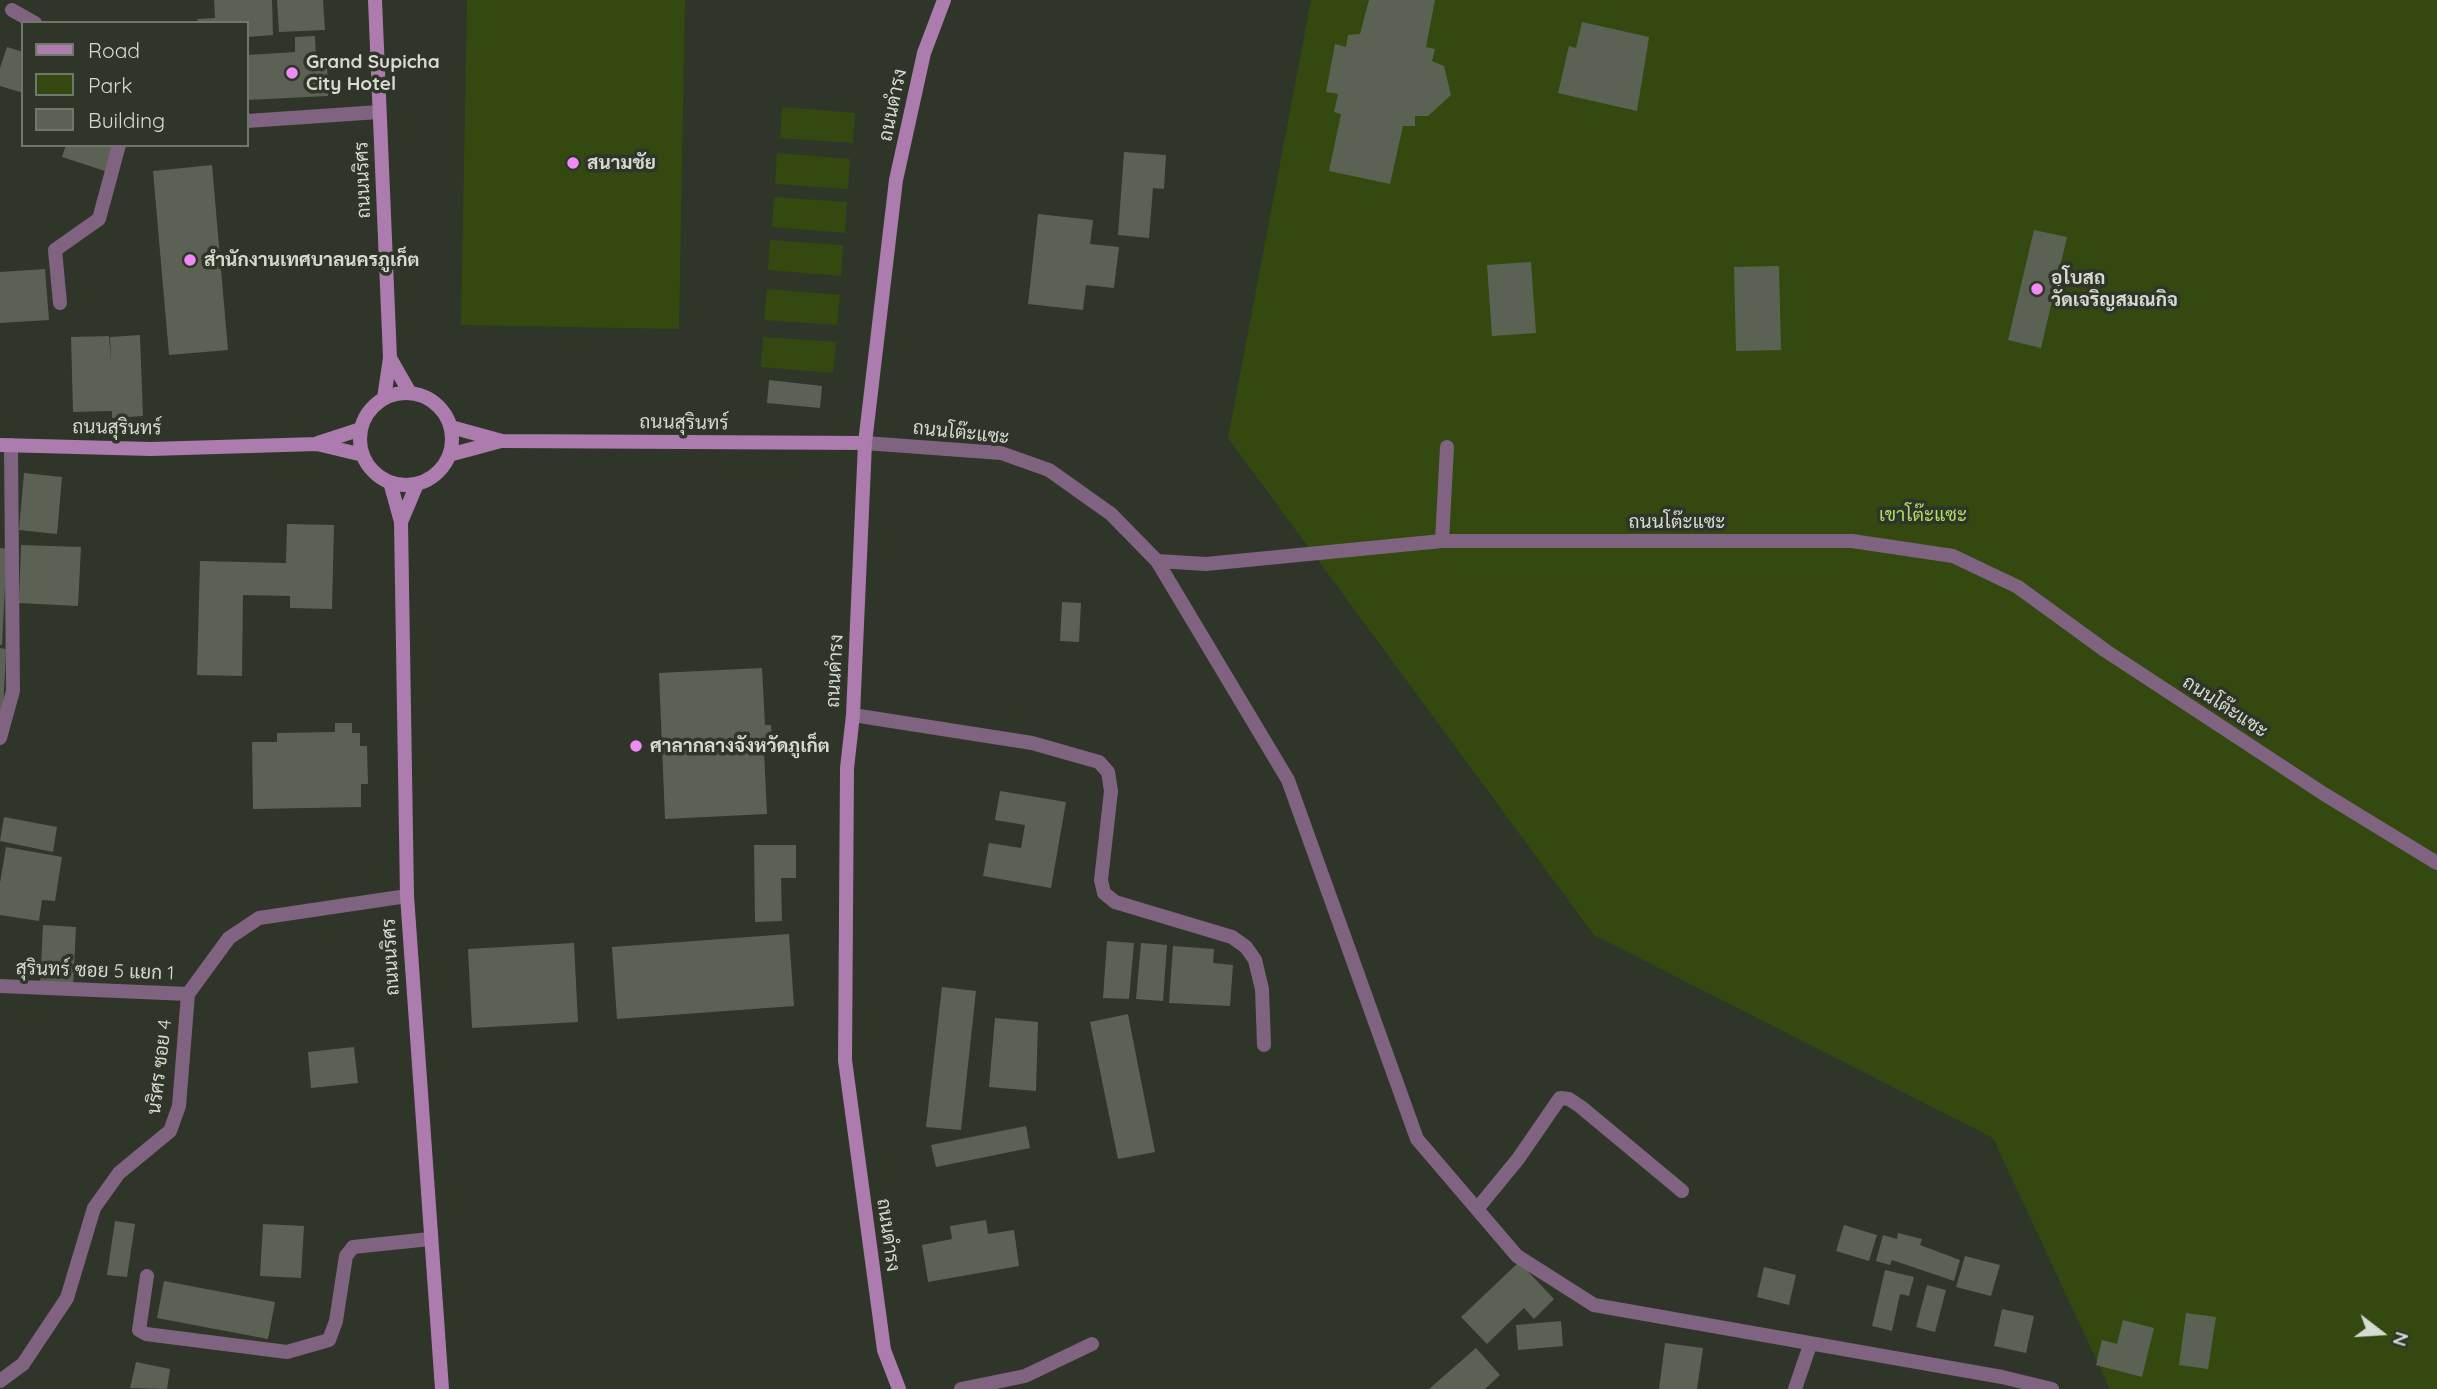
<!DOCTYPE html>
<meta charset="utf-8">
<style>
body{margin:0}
#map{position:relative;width:2437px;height:1389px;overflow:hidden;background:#2f3528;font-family:Quicksand,sans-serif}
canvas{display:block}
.legend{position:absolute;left:21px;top:21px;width:228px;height:126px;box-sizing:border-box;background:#2f3528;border:2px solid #72776c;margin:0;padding:9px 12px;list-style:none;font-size:21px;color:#d6dad1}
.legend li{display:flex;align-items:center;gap:14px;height:35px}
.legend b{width:35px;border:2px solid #72776c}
.north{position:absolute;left:2346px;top:1298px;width:70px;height:70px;-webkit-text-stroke:5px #2f3528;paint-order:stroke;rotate:107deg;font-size:19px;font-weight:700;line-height:28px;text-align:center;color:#d6dad1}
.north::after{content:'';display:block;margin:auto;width:24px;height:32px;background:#d6dad1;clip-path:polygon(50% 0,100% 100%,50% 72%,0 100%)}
</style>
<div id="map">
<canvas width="2437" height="1389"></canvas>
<ul class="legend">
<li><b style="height:9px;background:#ab7cad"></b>Road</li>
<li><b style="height:19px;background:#344910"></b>Park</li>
<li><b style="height:19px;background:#5b6254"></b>Building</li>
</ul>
<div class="north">N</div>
</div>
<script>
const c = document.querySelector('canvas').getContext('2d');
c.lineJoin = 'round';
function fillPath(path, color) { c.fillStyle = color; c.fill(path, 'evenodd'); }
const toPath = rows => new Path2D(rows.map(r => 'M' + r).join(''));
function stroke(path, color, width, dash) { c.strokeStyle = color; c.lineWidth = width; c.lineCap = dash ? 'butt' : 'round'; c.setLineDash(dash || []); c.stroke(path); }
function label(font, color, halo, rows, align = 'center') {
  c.font = font + ' Quicksand,Sarabun,sans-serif'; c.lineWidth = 7; c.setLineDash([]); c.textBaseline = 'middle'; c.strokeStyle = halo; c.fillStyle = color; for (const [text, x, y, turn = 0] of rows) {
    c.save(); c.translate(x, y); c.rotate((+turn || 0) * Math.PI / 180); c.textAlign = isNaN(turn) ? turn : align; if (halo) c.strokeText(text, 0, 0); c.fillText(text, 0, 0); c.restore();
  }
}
const green = toPath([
 [467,0,685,0,679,329,461,325],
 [1311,0,2437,0,2437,1389,2110,1389,1993,1138,1594,935,1228,438],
 [782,107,855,113,853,143,780,138],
 [777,153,850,159,848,189,775,184],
 [774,197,847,202,845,233,772,227],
 [770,240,843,245,841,276,768,270],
 [767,289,840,295,837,325,764,320],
 [763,337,836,342,833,373,761,367]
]);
const building = toPath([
 [214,0,272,0,273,35,247,37,247,23,198,23,197,19,215,18],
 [277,0,323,0,325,30,279,32],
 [1369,0,1435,0,1426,47,1435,49,1432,61,1444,66,1451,95,1428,116,1415,116,1415,126,1403,126,1390,184,1329,171,1341,114,1334,112,1338,94,1326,92,1335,44,1346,47,1348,35,1360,34],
 [1582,22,1649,37,1637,111,1558,93,1569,46,1576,48],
 [315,36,316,60,327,59,328,96,247,100,247,55,295,52,295,37],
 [7,47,23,52,23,93,0,86,0,68],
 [66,145,113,145,105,171,62,157],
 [1124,152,1166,155,1164,189,1153,188,1149,238,1118,235],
 [212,165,228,350,169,355,153,171],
 [1038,214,1093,220,1090,244,1119,247,1114,288,1086,285,1083,310,1028,304],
 [2034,230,2067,237,2041,348,2008,340],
 [1531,262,1536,333,1492,336,1487,265],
 [1779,266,1781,350,1736,351,1734,267],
 [45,269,49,320,0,323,0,272],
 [140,335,143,416,112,418,112,411,73,412,71,337,109,336,111,361,110,337],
 [769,380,822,386,820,408,767,403],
 [24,473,62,477,57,534,19,530],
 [287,524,334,525,332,609,290,608,290,596,243,595,242,676,197,675,200,561,286,563],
 [21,545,81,547,78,606,19,603],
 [0,548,7,549,2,645,0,645],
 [1062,602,1081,603,1079,642,1060,641],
 [0,648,6,649,3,712,0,712],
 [762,668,765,725,771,725,773,750,764,751,767,814,665,819,659,673],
 [335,723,352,723,352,733,360,733,360,746,367,746,368,784,361,784,361,807,253,809,252,742,277,742,277,733,335,732],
 [1000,791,1066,802,1051,888,983,876,989,843,1021,848,1025,825,995,820],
 [4,817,57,827,53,852,0,841],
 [754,845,796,845,796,878,781,878,782,921,755,922],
 [6,847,62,857,55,901,42,900,39,921,0,915,0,883],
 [43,925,76,927,73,987,40,985],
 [789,934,794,1006,617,1019,612,947],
 [1107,941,1134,943,1129,999,1103,998],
 [574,943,578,1022,472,1028,468,949],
 [1141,943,1167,945,1163,1001,1136,999],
 [1173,946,1214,949,1213,963,1233,965,1230,1006,1169,1003],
 [942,987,976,991,961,1130,926,1127],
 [1128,1014,1155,1152,1118,1159,1090,1022],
 [995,1018,1038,1022,1036,1091,989,1087],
 [354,1047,358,1083,311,1088,308,1052],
 [1026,1126,1030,1148,936,1167,931,1145],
 [986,1220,988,1234,1014,1230,1019,1266,928,1282,922,1245,952,1239,950,1226],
 [115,1221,135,1224,127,1277,107,1275],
 [263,1224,304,1226,301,1278,260,1276],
 [1844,1225,1877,1235,1869,1261,1836,1251],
 [1898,1233,1922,1239,1920,1245,1960,1260,1954,1281,1892,1260,1890,1265,1876,1261,1883,1235,1897,1239],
 [1965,1256,2000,1265,1991,1296,1956,1287],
 [1519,1262,1554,1299,1534,1319,1524,1308,1487,1344,1461,1317],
 [1764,1267,1796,1275,1789,1305,1757,1297],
 [1885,1270,1914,1277,1909,1296,1900,1294,1892,1331,1872,1326],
 [164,1281,275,1302,268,1339,157,1318],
 [1927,1285,1946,1290,1935,1332,1916,1327],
 [2002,1309,2034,1316,2026,1353,1994,1346],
 [2186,1313,2216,1317,2208,1369,2179,1365],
 [2123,1320,2154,1328,2142,1377,2096,1365,2102,1340,2117,1344],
 [1561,1321,1563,1346,1518,1350,1516,1325],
 [1665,1343,1703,1348,1697,1389,1659,1389],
 [1476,1348,1500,1375,1485,1389,1429,1389],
 [136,1362,170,1369,167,1389,130,1388]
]);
const street = toPath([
 [12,10,35,23],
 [247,121,379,112],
 [60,303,55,250,99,219,119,145],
 [865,443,1001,453,1049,470,1111,514,1157,561,1288,780,1417,1139,1517,1256,1594,1305,2002,1377,2052,1389],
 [1442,541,1447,447],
 [1157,561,1206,564,1442,541,1852,541,1953,556,2018,587,2106,651,2324,794,2437,863],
 [853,715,1032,743,1099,762,1108,772,1111,791,1101,880,1104,893,1115,902,1232,937,1246,947,1255,960,1262,989,1264,1045],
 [0,738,13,691,11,445],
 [0,986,188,994],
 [1477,1209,1518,1159,1560,1098,1569,1099,1581,1107,1682,1191],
 [147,1276,139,1330,146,1334,287,1352,329,1340,336,1321,346,1256,353,1247,430,1239],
 [0,1381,23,1364,67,1298,94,1208,119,1173,170,1131,179,1106,188,994,229,938,259,918,407,896],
 [961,1389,1025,1376,1092,1344],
 [1795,1389,1810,1345]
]);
const secondary = toPath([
 [375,0,390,358,384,398],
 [390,358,410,393],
 '360 439a46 46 0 1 1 92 0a46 46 0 1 1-92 0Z',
 [451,427,502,441,865,443],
 [318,443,361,429],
 [0,445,151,449,317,444,363,455],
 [449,455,501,441],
 [390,482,401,522,407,896,442,1389],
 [401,522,417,484],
 [899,1389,884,1350,845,1060,847,768,853,715,865,443,896,180,924,53,944,0]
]);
const markers = [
 [292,73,7,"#f08bf6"],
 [573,163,7,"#f08bf6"],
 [190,260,7,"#f08bf6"],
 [2037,289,7,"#f08bf6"],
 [636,746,7,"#f08bf6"]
];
const poiNames = [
 ["Grand Supicha",306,62],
 ["City Hotel",306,84],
 ["สนามชัย",587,163],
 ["สำนักงานเทศบาลนครภูเก็ต",204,260],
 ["อุโบสถ",2051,278],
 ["วัดเจริญสมณกิจ",2051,300],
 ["ศาลากลางจังหวัดภูเก็ต",650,746]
];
const streetNames = [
 ["ถนนดำรง",893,105,-78],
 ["ถนนนริศร",363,180,-92],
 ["ถนนสุรินทร์",684,423,1],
 ["ถนนสุรินทร์",117,428,1],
 ["ถนนโต๊ะแซะ",961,433,6],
 ["ถนนโต๊ะแซะ",1677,522],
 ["ถนนดำรง",835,671,-87],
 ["ถนนโต๊ะแซะ",2225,707,33],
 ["ถนนนริศร",391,957,-93],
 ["สุรินทร์ ซอย 5 แยก 1",95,971,2],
 ["นริศร ซอย 4",160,1067,-83],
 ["ถนนดำรง",888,1235,82]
];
const parkNames = [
 ["เขาโต๊ะแซะ",1923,515]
];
fillPath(green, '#344910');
fillPath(building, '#5b6254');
stroke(street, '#806381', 14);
stroke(secondary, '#ab7cad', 14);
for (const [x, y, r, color] of markers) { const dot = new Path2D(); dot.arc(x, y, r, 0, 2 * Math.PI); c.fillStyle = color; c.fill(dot); stroke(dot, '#2f3528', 2.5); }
label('bold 19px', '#d6dad1', '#2f3528', poiNames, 'left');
label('19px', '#d6dad1', '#2f3528', streetNames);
label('19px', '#addf66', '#2f3528', parkNames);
</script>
